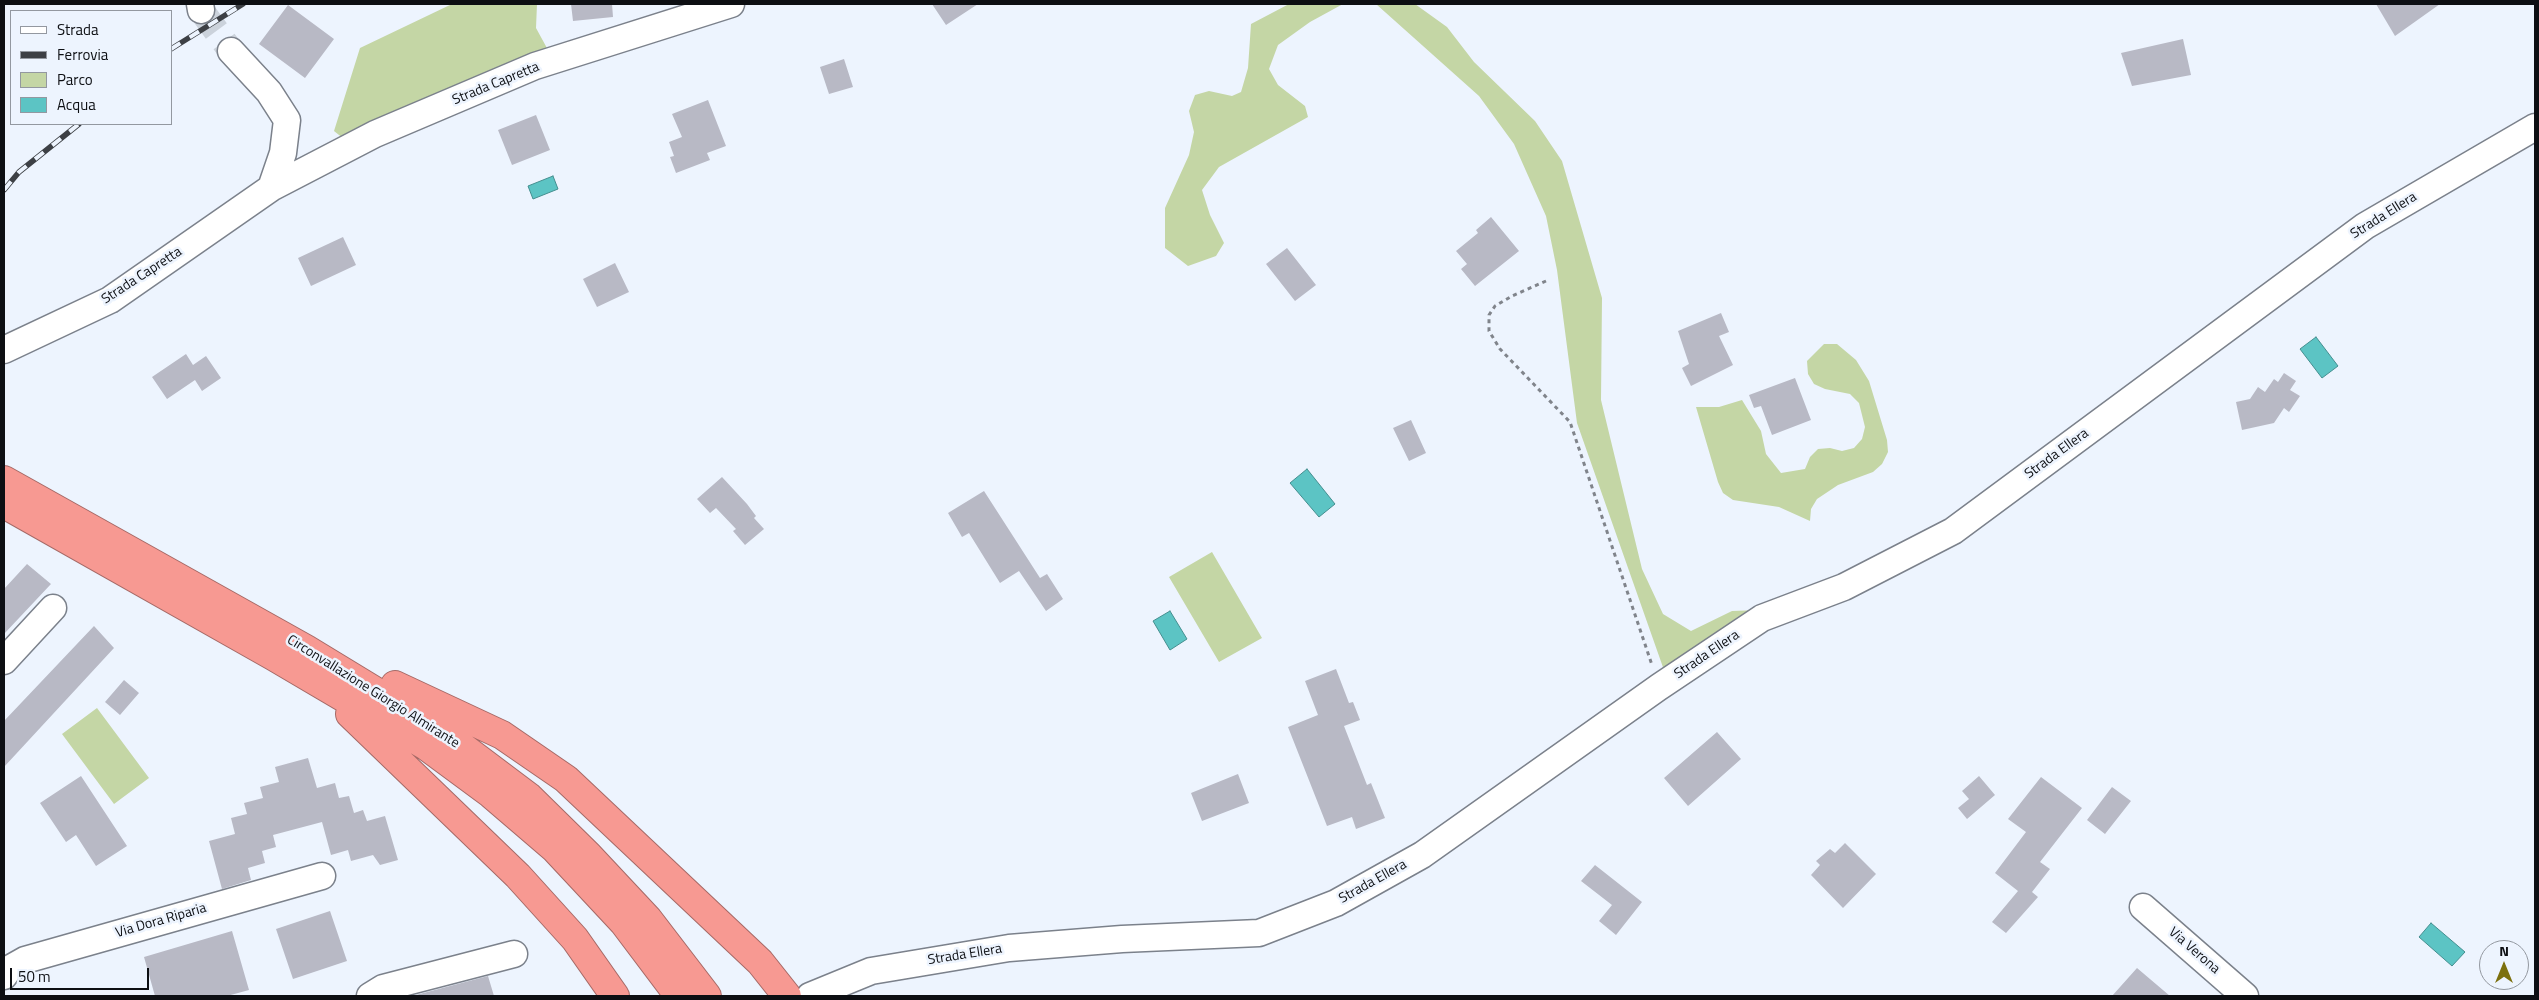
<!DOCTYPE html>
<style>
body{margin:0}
#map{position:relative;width:2539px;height:1000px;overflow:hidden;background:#edf4fe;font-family:"Titillium Web",sans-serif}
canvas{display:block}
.frame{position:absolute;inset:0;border:5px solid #0d0f13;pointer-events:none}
.legend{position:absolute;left:10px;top:10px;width:162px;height:115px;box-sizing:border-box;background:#edf4fe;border:1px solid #9398a0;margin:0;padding:6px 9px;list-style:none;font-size:15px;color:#0d0f13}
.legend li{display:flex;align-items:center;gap:10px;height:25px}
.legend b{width:25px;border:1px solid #9398a0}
.north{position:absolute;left:2479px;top:940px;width:50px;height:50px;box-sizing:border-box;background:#edf4fe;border:1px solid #9398a0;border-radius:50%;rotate:0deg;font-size:14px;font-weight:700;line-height:20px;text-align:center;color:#0d0f13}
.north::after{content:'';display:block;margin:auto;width:18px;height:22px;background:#7c700e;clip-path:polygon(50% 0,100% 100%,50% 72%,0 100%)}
.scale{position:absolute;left:10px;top:968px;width:139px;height:22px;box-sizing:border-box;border:2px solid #0d0f13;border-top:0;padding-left:6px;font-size:15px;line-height:18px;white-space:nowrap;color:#0d0f13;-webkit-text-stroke:4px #edf4fe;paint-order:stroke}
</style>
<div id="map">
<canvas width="2539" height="1000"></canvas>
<div class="frame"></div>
<ul class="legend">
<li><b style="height:6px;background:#fff"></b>Strada</li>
<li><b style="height:6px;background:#3d4045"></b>Ferrovia</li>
<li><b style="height:14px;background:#c4d6a5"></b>Parco</li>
<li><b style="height:14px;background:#5cc4c4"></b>Acqua</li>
</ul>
<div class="north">N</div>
<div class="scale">50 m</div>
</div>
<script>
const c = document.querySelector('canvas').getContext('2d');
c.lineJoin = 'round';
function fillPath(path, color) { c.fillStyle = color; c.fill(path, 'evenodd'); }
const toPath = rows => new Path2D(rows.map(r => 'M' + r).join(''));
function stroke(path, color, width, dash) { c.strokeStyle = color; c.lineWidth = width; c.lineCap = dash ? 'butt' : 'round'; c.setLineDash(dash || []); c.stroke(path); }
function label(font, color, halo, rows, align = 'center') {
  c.font = font + ' "Titillium Web",sans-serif'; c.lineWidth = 5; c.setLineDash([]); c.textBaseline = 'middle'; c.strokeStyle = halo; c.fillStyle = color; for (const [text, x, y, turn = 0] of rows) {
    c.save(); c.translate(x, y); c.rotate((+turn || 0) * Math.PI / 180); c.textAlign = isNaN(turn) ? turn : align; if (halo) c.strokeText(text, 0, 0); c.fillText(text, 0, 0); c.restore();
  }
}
const green = toPath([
 [452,4,537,4,536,28,548,50,344,139,334,131,360,48],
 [1289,4,1343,4,1310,22,1278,45,1269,69,1278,85,1305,106,1308,117,1219,167,1202,190,1210,215,1224,243,1216,256,1188,266,1165,248,1165,208,1189,155,1194,132,1189,111,1195,95,1209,91,1232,96,1241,92,1248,68,1251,24],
 [1376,4,1415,4,1447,27,1474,62,1535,121,1562,161,1602,298,1601,400,1642,569,1663,614,1691,631,1732,611,1760,610,1665,673,1577,423,1557,270,1546,216,1514,144,1479,96],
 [1824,344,1837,344,1856,360,1869,381,1887,440,1888,452,1882,464,1873,472,1838,485,1817,499,1811,509,1810,521,1779,507,1733,500,1723,493,1718,482,1696,407,1719,407,1742,400,1761,431,1766,454,1781,473,1805,469,1810,457,1818,449,1830,448,1842,451,1854,448,1862,439,1865,427,1859,403,1850,394,1825,389,1814,384,1808,374,1807,361],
 [1212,552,1262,638,1219,662,1169,577],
 [97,708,149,778,114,804,62,734]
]);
const water = toPath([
 [553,176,558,189,533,199,528,186,553,176],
 [2316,337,2338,366,2322,378,2300,349,2316,337],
 [1307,469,1335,504,1319,517,1290,483,1307,469],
 [1170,611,1187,639,1170,650,1153,621,1170,611],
 [2431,923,2465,952,2452,966,2419,937,2431,923]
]);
const building = toPath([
 [571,4,612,4,613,17,573,21],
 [932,4,978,4,946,25],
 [2376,4,2440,4,2395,36],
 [288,5,334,39,305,78,259,44],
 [2183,39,2191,75,2132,86,2121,53],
 [844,59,853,87,829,94,820,67],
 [708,100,726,146,707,153,710,160,676,173,670,157,674,156,669,142,682,137,672,114],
 [536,115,550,150,512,165,498,130],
 [1491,217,1519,251,1475,286,1461,269,1467,264,1456,251,1478,233,1476,230],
 [343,237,356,265,311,286,298,258],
 [1287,248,1316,285,1295,301,1266,264],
 [615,263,629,292,597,307,583,279],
 [1721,313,1729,332,1719,336,1733,365,1691,386,1682,368,1689,364,1678,331],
 [186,354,193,365,206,356,221,378,202,391,195,380,167,399,152,377],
 [2284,373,2296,381,2290,390,2300,396,2289,412,2284,408,2274,423,2242,430,2236,402,2250,399,2258,387,2265,392,2274,379,2278,382],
 [1795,378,1811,420,1772,435,1761,406,1754,408,1749,395],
 [1411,420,1426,453,1409,461,1393,428],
 [722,477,747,504,756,516,754,518,764,529,745,545,733,531,736,529,716,508,710,513,697,499],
 [984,491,1040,578,1047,574,1063,599,1046,611,1019,571,1000,583,969,533,962,537,948,513],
 [27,564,51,584,4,634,4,589],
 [94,626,114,648,4,767,4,721],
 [1336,669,1349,703,1353,702,1360,720,1344,726,1367,785,1371,783,1385,818,1356,829,1352,817,1327,826,1288,727,1318,715,1305,681],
 [124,680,139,693,120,715,105,702],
 [1717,732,1741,759,1688,806,1664,778],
 [308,758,317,788,335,783,339,798,349,796,354,813,363,810,367,821,385,816,398,860,380,865,373,855,351,861,348,850,331,855,322,822,273,835,276,847,262,851,265,863,248,868,251,880,222,889,209,841,235,834,231,818,247,814,244,803,263,798,260,787,279,782,275,767],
 [1238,774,1249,803,1202,821,1191,793],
 [81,776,127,846,96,866,76,835,66,842,40,803],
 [1979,776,1995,795,1967,819,1958,808,1969,799,1962,791],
 [2041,777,2082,808,2040,862,2050,869,2032,892,2038,897,2006,933,1992,922,2018,891,1995,873,2026,832,2008,819],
 [2112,787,2131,801,2105,834,2087,820],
 [1845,843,1876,874,1843,908,1811,875,1820,865,1816,861,1830,849,1835,853],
 [1595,865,1642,902,1616,935,1599,921,1612,905,1581,881],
 [330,911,347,961,293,979,276,929],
 [232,931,249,990,227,996,155,996,144,957],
 [2137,968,2170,996,2112,996],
 [488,976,494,996,412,996]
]);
const minorTunnel = toPath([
 [201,10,231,51]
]);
const path = toPath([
 [1546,281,1512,296,1495,306,1489,315,1489,331,1500,349,1570,422,1652,665]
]);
const minor = toPath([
 [200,4,201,10],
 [271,188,375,134,535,66,731,4],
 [4,350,110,300,271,188,283,153,287,120,269,92,231,51],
 [4,661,53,608],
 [2143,907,2245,996],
 [4,976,9,969,25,960,322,876],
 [370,996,383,988,514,954],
 [810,996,871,971,1009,948,1122,939,1259,933,1336,903,1422,855,1659,687,1762,618,1844,587,1953,531,2365,226,2535,127]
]);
const highway = toPath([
 [4,480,306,649,444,733,529,797,589,856,648,919,707,996],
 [4,504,273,656,426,746,491,794,554,848,624,923,679,996],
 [395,685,502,735,566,779,760,962,787,996],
 [350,714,518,876,575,939,615,996]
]);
const rail = toPath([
 [171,49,243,4],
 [4,190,19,172,79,124]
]);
const streetNames = [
 ["Strada Capretta",496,84,-22],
 ["Strada Ellera",2384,216,-32],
 ["Strada Capretta",142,276,-33],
 ["Strada Ellera",2057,454,-36],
 ["Strada Ellera",1707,655,-34],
 ["Circonvallazione Giorgio Almirante",373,692,32],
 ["Strada Ellera",1373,882,-29],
 ["Via Dora Riparia",161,921,-16],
 ["Via Verona",2194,951,41],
 ["Strada Ellera",965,955,-9]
];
fillPath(green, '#c4d6a5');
fillPath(water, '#5cc4c4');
stroke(water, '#448e8f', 1);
fillPath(building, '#b8b9c5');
stroke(minorTunnel, '#cbd2db', 26, [26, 13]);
stroke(minor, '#7b818b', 29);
stroke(highway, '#a56966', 30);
stroke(path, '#80848b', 3, [4, 4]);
stroke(minor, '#fff', 26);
stroke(highway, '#f79992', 28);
stroke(rail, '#3d4045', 5.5);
stroke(rail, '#edf4fe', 4, [11]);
label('14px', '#0d0f13', '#edf4fe', streetNames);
</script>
